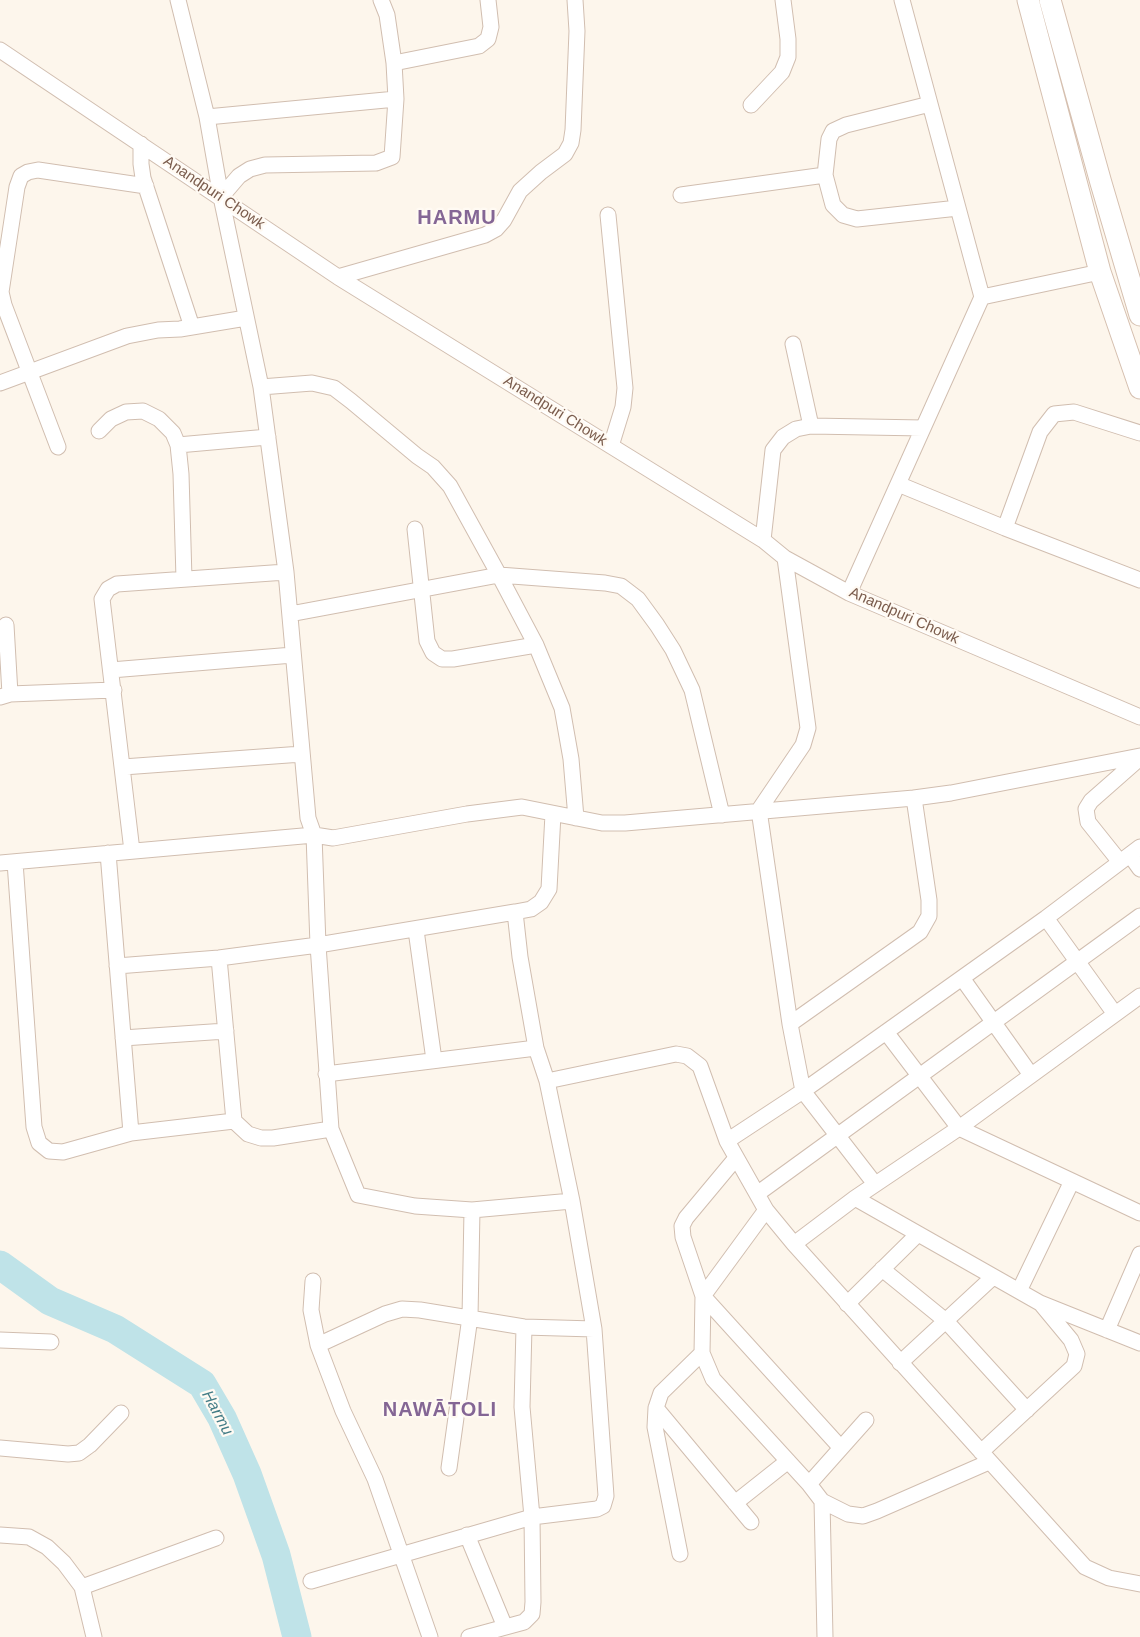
<!DOCTYPE html>
<meta charset="utf-8">
<style>
body{margin:0}
canvas{display:block;background:#fdf6ec}
</style>
<canvas width="1140" height="1637"></canvas>
<script>
const c = document.querySelector('canvas').getContext('2d');
c.lineJoin = 'round';
const toPath = rows => new Path2D(rows.map(r => 'M' + r).join(''));
function stroke(path, color, width, dash) { c.strokeStyle = color; c.lineWidth = width; c.lineCap = dash ? 'butt' : 'round'; c.setLineDash(dash || []); c.stroke(path); }
function label(font, color, halo, rows, align = 'center') {
  c.font = font + ' Helvetica,sans-serif'; c.lineWidth = 4.5; c.setLineDash([]); c.textBaseline = 'middle'; c.strokeStyle = halo; c.fillStyle = color; for (const [text, x, y, turn = 0] of rows) {
    c.save(); c.translate(x, y); c.rotate((+turn || 0) * Math.PI / 180); c.textAlign = isNaN(turn) ? turn : align; if (halo) c.strokeText(text, 0, 0); c.fillText(text, 0, 0); c.restore();
  }
}
const river = toPath([
 [0,1265,50,1301,115,1329,202,1384,222,1418,247,1474,276,1555,297,1637]
]);
const street = toPath([
 [178,0,207,117,221,197,261,387,286,572,308,818,314,835,333,838,467,814,522,807,602,823,625,823,914,798,951,793,1140,756],
 [0,50,338,277,763,540,785,558,849,593,1140,717],
 [394,63,479,46,488,39,491,27,488,0],
 [930,104,846,125,833,131,829,139,825,175,833,205,843,215,857,219,958,208],
 [751,105,782,72,788,57,788,39,783,0],
 [207,117,396,99],
 [141,144,141,164,143,178,192,327],
 [681,195,825,175],
 [221,197,239,176,250,169,265,165,376,163,392,157,396,99,394,63,387,15,381,0],
 [608,215,625,388,623,407,611,446],
 [338,277,485,235,496,229,504,220,520,191,541,172,565,154,571,143,573,130,577,31,575,0],
 [982,297,1100,272],
 [793,344,811,426],
 [0,383,127,336,158,330,180,329,246,318],
 [261,387,312,383,334,388,351,401,417,456,433,467,450,486,499,575,536,645,562,708,571,759,576,818],
 [99,431,111,419,126,412,143,411,159,419,173,433,178,445,181,474,184,579],
 [178,445,268,437],
 [58,447,4,305,1,292,17,187,21,176,28,172,38,170,146,186],
 [898,484,1005,528,1140,580],
 [1005,528,1040,432,1054,414,1074,412,1140,433],
 [415,529,427,641,433,653,442,659,453,659,536,645],
 [763,540,773,450,783,437,796,429,811,426,923,428],
 [785,558,808,728,803,745,759,810,790,1024,803,1091,875,1184],
 [849,593,982,297,902,0],
 [290,614,499,575,605,583,621,586,638,599,657,625,673,650,692,690,722,815],
 [6,625,10,694],
 [111,670,293,655],
 [0,697,10,694,114,690],
 [123,767,302,754],
 [132,851,102,599,108,589,117,584,286,572],
 [108,853,131,1133],
 [1130,855,1140,869],
 [15,862,34,1127,39,1143,49,1151,63,1152,131,1133,234,1121,248,1134,261,1138,273,1138,331,1129],
 [1120,862,1088,822,1086,809,1091,801,1140,758],
 [0,863,314,835,318,945,331,1129,358,1195,415,1206,472,1210,572,1201],
 [1046,918,1115,1014],
 [416,930,434,1060],
 [219,958,234,1121],
 [117,966,219,958,318,945,515,912],
 [962,978,1031,1075],
 [790,1024,920,932,929,916,929,900,914,798],
 [886,1032,959,1128,1140,1213],
 [123,1038,226,1031],
 [326,1074,536,1048],
 [547,1081,676,1054,687,1056,700,1066,727,1141,766,1210,794,1244,1085,1567,1109,1578,1140,1584],
 [727,1141,803,1091,886,1032,1046,918,1140,847],
 [736,1158,686,1218,682,1226,683,1237,703,1296,841,1448],
 [757,1194,1140,916],
 [855,1198,1040,1303,1140,1343],
 [766,1210,703,1296,702,1353,713,1379,809,1484,822,1501,848,1514,863,1516,877,1511,989,1462],
 [794,1244,855,1198,959,1128,1140,996],
 [882,1269,946,1321,1027,1410],
 [313,1281,311,1310,318,1345,343,1411,375,1479,430,1637],
 [1019,1291,1072,1181],
 [847,1304,918,1234],
 [1107,1330,1140,1254],
 [0,1340,51,1342],
 [318,1345,385,1314,402,1309,420,1310,524,1327,594,1329],
 [900,1363,993,1277],
 [656,1408,751,1522],
 [0,1448,68,1454,79,1453,90,1445,121,1413],
 [981,1452,1074,1366,1077,1354,1071,1340,1042,1305],
 [449,1468,470,1317,472,1210],
 [809,1484,866,1420],
 [822,1501,825,1637],
 [735,1503,788,1461],
 [0,1535,29,1537,47,1547,64,1563,82,1587,94,1637],
 [467,1535,505,1627],
 [680,1554,655,1427,656,1408,661,1393,702,1353],
 [311,1581,532,1517,597,1509,603,1506,606,1496,594,1329,572,1201,547,1081,536,1048,520,957,515,912,531,909,541,902,549,889,553,814],
 [82,1587,216,1538],
 [469,1637,524,1622,532,1614,533,1602,532,1517,522,1407,524,1327]
]);
const secondary = toPath([
 [1028,0,1100,272,1140,388],
 [1050,0,1101,183,1140,315]
]);
const streetNames = [
 ["Anandpuri Chowk",214,193,34],
 ["Anandpuri Chowk",555,411,32],
 ["Anandpuri Chowk",904,616,24]
];
const waterNames = [
 ["Harmu",217,1413,62]
];
const districtNames = [
 ["HARMU",457,218],
 ["NAWĀTOLI",440,1410]
];
stroke(river, '#bfe3e8', 29);
stroke(street, '#d1beb0', 17);
stroke(secondary, '#d6c0b0', 23);
stroke(street, '#fff', 15);
stroke(secondary, '#fff', 21);
label('15px', '#7a5c4d', '#fffaf3', streetNames);
label('italic 16px', '#437c86', '#fffaf3', waterNames);
c.letterSpacing = '1px';
label('bold 20px', '#846695', '#fffaf3', districtNames);
c.letterSpacing = '0px';
</script>
